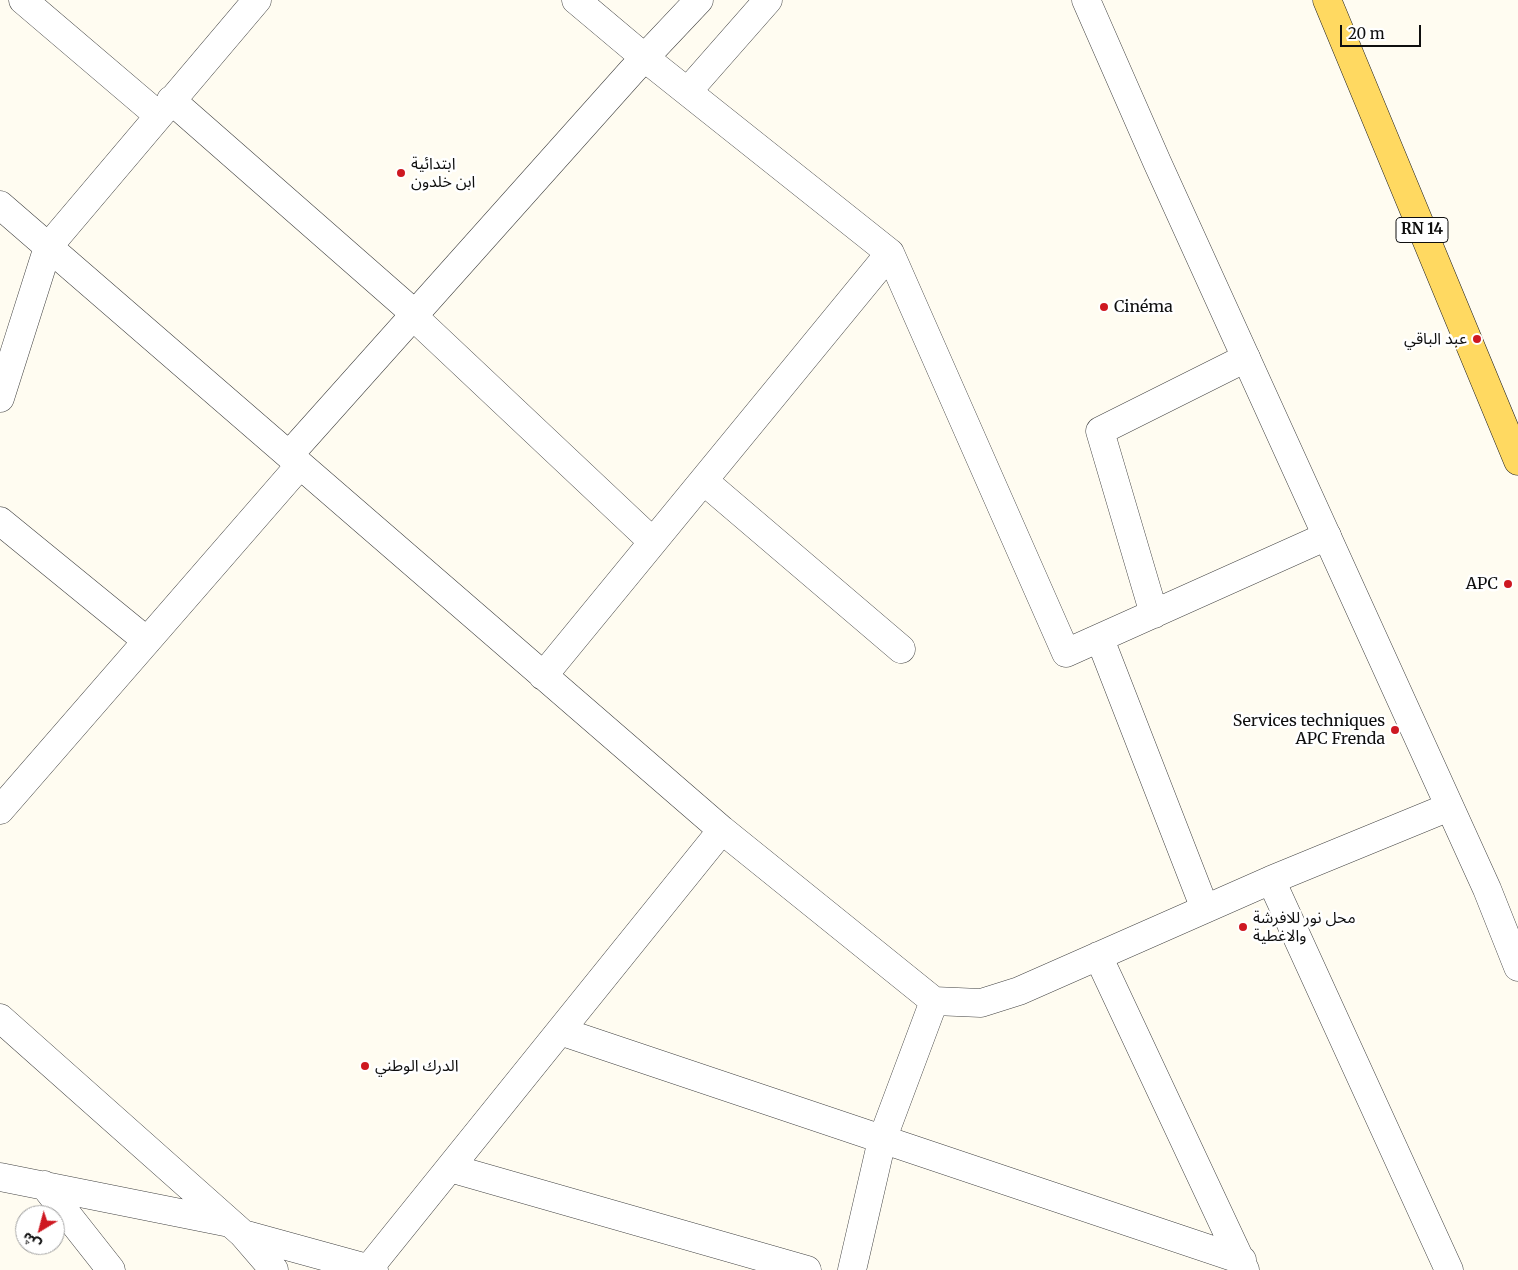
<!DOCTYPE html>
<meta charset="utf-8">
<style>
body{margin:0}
#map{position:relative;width:1518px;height:1270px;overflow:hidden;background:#fffcf1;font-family:Merriweather,"Noto Sans Arabic",serif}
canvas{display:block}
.north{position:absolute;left:15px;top:1205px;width:50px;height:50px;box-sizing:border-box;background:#fff;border:1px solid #9f9f9f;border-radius:50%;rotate:217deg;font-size:14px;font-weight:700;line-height:20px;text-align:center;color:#0f0f0f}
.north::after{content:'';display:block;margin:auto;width:18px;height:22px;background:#ce1821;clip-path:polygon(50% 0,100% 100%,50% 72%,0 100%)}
.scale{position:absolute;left:1340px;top:25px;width:81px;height:22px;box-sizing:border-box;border:2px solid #0f0f0f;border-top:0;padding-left:6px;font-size:15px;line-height:18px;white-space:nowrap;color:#0f0f0f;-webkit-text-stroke:4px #fff;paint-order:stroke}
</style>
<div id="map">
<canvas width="1518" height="1270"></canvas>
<div class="north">ش</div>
<div class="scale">20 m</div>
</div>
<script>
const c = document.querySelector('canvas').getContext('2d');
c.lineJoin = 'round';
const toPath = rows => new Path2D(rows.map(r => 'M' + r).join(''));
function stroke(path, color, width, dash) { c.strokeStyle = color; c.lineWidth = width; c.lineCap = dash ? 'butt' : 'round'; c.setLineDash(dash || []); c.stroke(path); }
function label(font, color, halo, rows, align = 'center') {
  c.font = font + ' Merriweather,"Noto Sans Arabic",serif'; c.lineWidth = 5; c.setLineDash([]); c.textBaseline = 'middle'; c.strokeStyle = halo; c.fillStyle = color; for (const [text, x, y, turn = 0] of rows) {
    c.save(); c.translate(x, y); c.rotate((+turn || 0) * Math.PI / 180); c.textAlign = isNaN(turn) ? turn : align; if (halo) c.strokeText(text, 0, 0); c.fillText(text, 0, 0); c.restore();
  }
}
const minor = toPath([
 [23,0,158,115],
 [576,0,645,58,890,253,1066,653,1327,536],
 [688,91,768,0],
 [171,100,415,314],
 [0,205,722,830,934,1001,981,1003,1019,991,1271,880,1449,807],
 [413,316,653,542],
 [0,398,48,247,257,0],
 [289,455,632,71,699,0],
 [704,481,901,649],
 [0,521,147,641],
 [1154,614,1100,431,1246,358],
 [1100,639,1205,909],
 [543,676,890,253],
 [0,810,300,465],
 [1271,880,1449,1270],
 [1098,956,1245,1270],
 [0,1018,243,1234,274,1270],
 [560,1031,1242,1260],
 [450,1168,807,1270],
 [0,1177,230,1223],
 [44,1185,111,1270],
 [243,1234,374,1270],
 [369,1268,722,830],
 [852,1270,882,1140,934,1001]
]);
const tertiary = toPath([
 [1086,0,1157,162,1487,889,1518,967]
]);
const primary = toPath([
 [1327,0,1518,461]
]);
const markers = [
 [401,173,5,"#ce1821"],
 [1104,307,5,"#ce1821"],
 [1477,339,5,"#ce1821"],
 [1508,584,5,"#ce1821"],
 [1395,730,5,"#ce1821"],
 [1243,927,5,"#ce1821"],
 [365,1066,5,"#ce1821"]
];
const shields = [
 [1422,230,52]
];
const shieldNames = [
 ["RN 14",1422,230]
];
const poiNames = [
 ["ابتدائية",411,164],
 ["ابن خلدون",411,182],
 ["Cinéma",1114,307],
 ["عبد الباقي",1467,339,"right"],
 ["APC",1498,584,"right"],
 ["Services techniques",1385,721,"right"],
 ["APC Frenda",1385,739,"right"],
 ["محل نور للافرشة",1253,918],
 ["والاغطية",1253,936],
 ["الدرك الوطني",375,1066]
];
stroke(minor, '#424242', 29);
stroke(tertiary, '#424242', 29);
stroke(primary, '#202020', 29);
stroke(minor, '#fff', 28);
stroke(tertiary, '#fff', 28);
stroke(primary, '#ffd961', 28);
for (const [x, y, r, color] of markers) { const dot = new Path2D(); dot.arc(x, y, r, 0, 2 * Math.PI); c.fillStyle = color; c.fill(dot); stroke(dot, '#fff', 2); }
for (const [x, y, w] of shields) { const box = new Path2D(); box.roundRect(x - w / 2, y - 12.5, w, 25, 4); c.fillStyle = '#fff'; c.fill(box); stroke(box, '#0f0f0f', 1); }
label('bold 15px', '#0f0f0f', null, shieldNames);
label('16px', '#0f0f0f', '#fff', poiNames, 'left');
</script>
